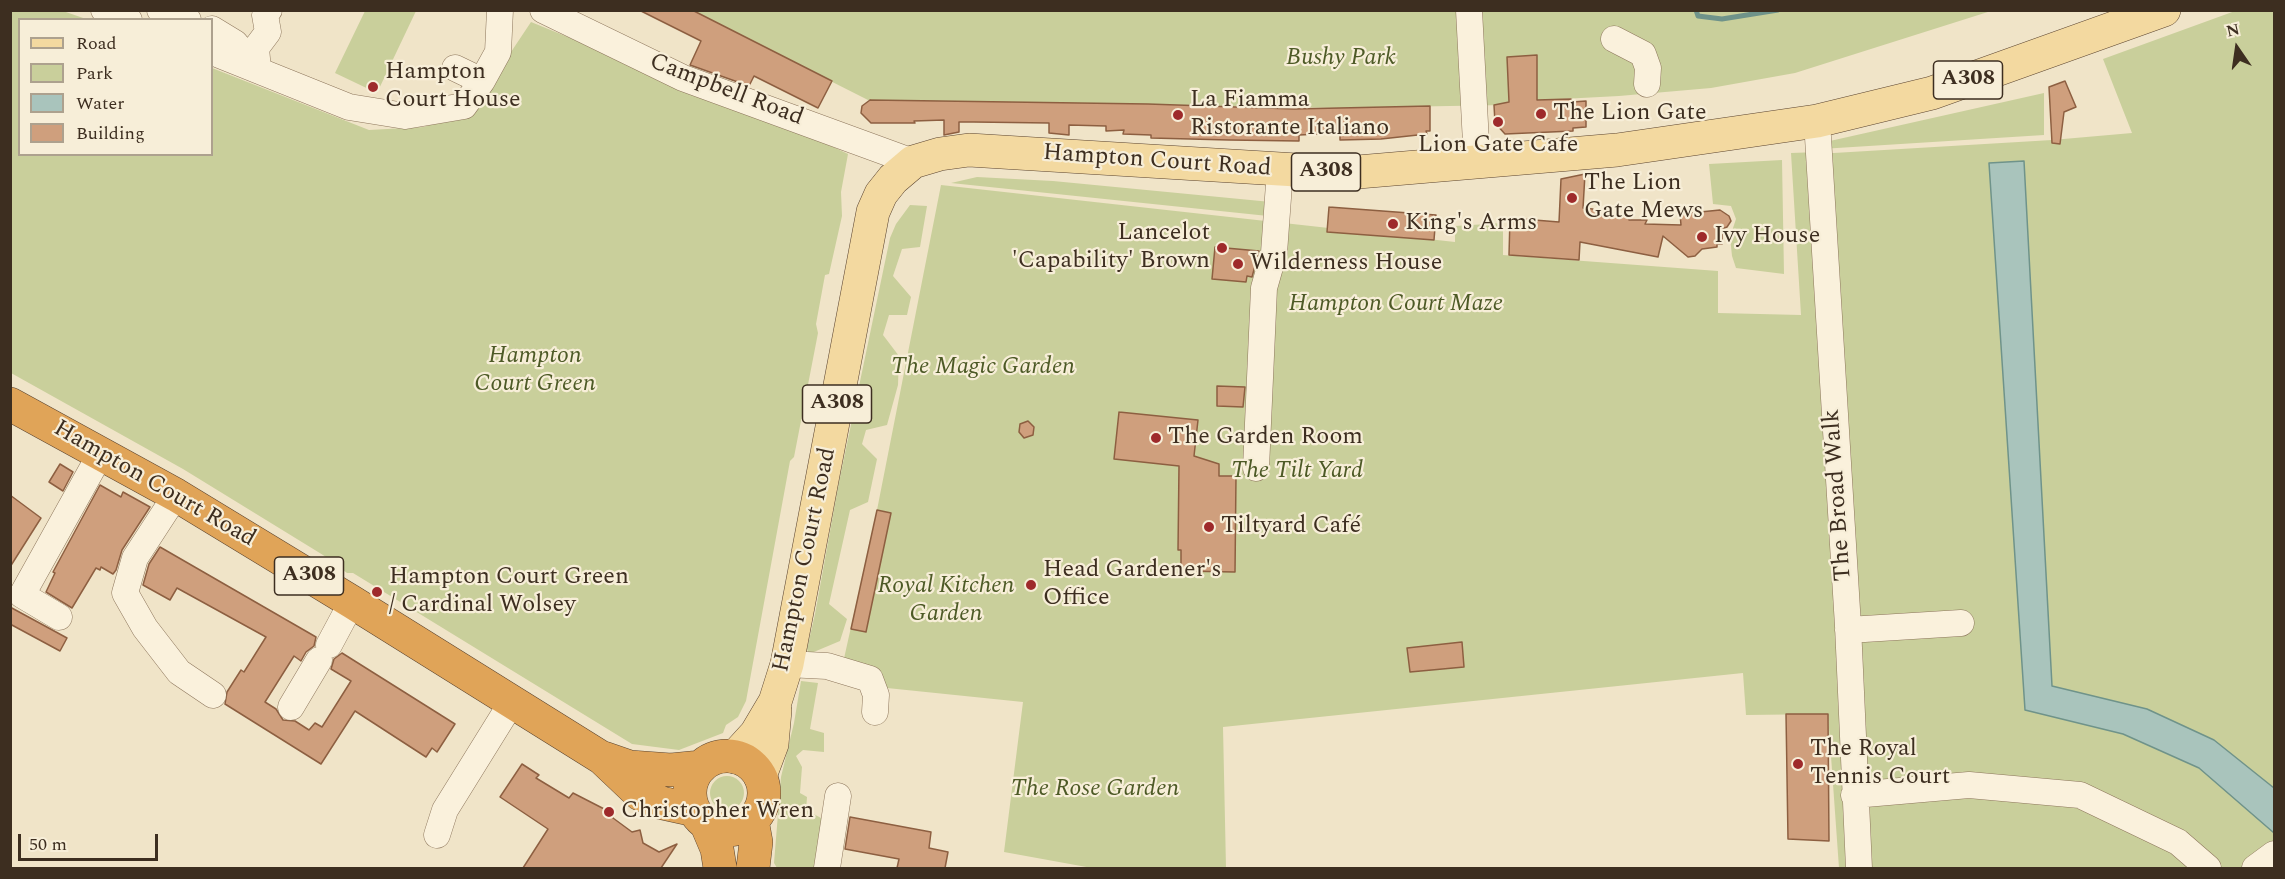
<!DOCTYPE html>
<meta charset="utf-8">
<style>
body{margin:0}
#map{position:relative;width:2285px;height:879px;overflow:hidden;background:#f0e4c8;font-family:Spectral,serif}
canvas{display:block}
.frame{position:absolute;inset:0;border:12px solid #3d2e20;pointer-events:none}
.legend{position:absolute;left:18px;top:18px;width:195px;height:138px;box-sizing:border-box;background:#f7eed8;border:2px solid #ada18e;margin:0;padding:8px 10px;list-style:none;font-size:18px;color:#3d2e20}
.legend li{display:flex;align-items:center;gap:12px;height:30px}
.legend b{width:30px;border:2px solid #ada18e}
.north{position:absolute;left:2207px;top:18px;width:60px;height:60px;-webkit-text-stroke:4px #f7eed8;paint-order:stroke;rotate:347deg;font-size:16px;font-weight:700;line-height:24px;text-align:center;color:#3d2e20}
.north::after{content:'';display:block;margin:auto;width:21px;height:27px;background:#3d2e20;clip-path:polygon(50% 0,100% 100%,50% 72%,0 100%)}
.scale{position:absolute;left:18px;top:834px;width:140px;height:27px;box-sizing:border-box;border:3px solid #3d2e20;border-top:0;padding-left:8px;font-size:18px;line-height:21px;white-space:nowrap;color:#3d2e20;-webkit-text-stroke:4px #f7eed8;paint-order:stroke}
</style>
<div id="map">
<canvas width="2285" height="879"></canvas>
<div class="frame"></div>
<ul class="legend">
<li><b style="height:8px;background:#f3d9a0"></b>Road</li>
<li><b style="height:16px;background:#c9cf9b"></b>Park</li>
<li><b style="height:16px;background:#a9c4bc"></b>Water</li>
<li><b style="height:16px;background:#cf9f7d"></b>Building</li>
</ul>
<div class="north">N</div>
<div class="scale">50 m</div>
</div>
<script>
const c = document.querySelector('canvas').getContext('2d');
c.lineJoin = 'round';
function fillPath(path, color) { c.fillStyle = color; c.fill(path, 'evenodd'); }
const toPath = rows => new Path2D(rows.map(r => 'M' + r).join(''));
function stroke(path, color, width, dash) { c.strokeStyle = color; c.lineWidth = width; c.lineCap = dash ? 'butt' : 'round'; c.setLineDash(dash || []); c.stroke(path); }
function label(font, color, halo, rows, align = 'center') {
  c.font = font + ' Spectral,serif'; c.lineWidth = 4.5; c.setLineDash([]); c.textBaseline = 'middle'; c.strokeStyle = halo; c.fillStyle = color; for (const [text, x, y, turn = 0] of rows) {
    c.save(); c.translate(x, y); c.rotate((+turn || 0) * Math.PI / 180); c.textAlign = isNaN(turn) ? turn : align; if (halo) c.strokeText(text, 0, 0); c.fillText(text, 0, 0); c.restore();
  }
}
const green = toPath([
 [11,11,63,11,86,19,20,20,20,154,212,154,212,68,369,130,424,127,475,106,531,22,808,135,848,154,841,192,842,216,829,274,825,275,816,324,818,333,794,457,790,461,746,701,738,717,726,725,723,733,679,750,632,744,353,573,347,573,323,555,183,469,11,373],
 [365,11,416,11,377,93,335,73],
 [692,11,1991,11,1795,73,1711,88,1619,96,1505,102,1504,105,1341,108,868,100],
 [2235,11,2274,11,2274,868,1839,868,1828,714,1746,715,1743,673,1223,727,1226,868,1092,868,1004,852,1023,702,887,688,843,663,877,510,941,185,1455,242,1455,226,1503,223,1503,255,1718,271,1718,313,1801,315,1791,153,1819,152,1817,154,2052,140,2132,133,2103,59],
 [2044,93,2044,135,1821,149,1821,143],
 [1782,160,1784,274,1736,268,1732,256,1730,237,1736,219,1731,206,1713,204,1709,164],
 [977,177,1053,181,1271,202,1268,216,951,183],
 [910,205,927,206,920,247,902,249,893,276,911,297,907,315,889,315,883,335,899,356,898,385,887,425,866,430,862,444,877,459,868,502,850,510,829,604,847,619,840,641,809,654,807,649,815,614,839,482,890,238,896,224],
 [801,681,818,683,810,729,824,733,824,752,803,750,796,756,802,767,800,793,807,797,806,810,823,819,824,868,777,868,774,863,781,777,794,723],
 '710 793a17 17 0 1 1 34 0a17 17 0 1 1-34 0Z'
]);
const water = toPath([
 [2024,161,2052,686,2147,709,2214,740,2274,788,2274,833,2199,768,2123,734,2025,710,1989,163,2024,161]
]);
const stream = toPath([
 [1696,10,1698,16,1722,19,1778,10]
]);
const building = toPath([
 [639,10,692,10,832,81,818,108,754,76,749,86,690,65,701,41,639,10],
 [1537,55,1537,100,1571,99,1572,102,1586,101,1586,127,1573,128,1573,131,1505,134,1495,123,1494,105,1509,102,1507,57,1537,55],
 [2065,81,2076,107,2064,112,2060,144,2052,143,2049,87,2065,81],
 [870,100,1148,104,1294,109,1430,106,1430,131,1426,131,1427,134,1381,139,1340,140,1340,133,1299,135,1299,141,1229,140,1151,138,1151,135,1123,134,1124,130,1106,131,1106,126,1069,125,1069,135,1049,133,1049,123,974,122,959,122,959,132,944,135,944,120,914,121,915,123,871,123,861,113,862,106,870,100],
 [1585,174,1583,208,1612,211,1611,215,1629,215,1629,220,1647,220,1645,224,1681,225,1680,214,1720,210,1729,216,1731,221,1727,227,1722,229,1722,244,1717,244,1717,247,1702,249,1695,256,1688,257,1663,236,1658,257,1580,242,1579,260,1509,255,1510,218,1559,222,1561,179,1585,174],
 [1329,207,1436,215,1434,240,1327,232,1329,207],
 [1215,247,1259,251,1252,277,1247,276,1246,282,1212,279,1215,247],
 [1217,386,1245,387,1243,407,1217,406,1217,386],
 [1119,412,1198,420,1194,456,1219,464,1219,476,1236,476,1235,572,1181,571,1181,550,1178,550,1179,466,1114,459,1119,412],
 [1028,421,1034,427,1033,435,1024,438,1019,432,1020,424,1028,421],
 [60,464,73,472,63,491,49,482,60,464],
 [100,485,121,497,123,492,150,507,122,550,116,570,113,574,101,567,100,570,96,568,72,608,46,592,55,573,53,572,100,485],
 [10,495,41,518,10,567,10,495],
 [877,510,891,513,866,632,851,629,877,510],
 [160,547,316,637,314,646,306,652,301,661,294,656,265,702,276,709,283,720,295,721,309,730,315,723,322,727,351,681,331,669,334,659,342,653,455,724,437,752,432,748,426,757,355,711,321,764,225,704,227,692,241,670,244,672,266,637,177,588,170,600,143,585,149,564,160,547],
 [10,607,67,638,60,651,10,624,10,607],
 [1462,642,1464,667,1410,672,1407,648,1462,642],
 [1786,714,1828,714,1829,841,1788,839,1786,714],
 [522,764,539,775,536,778,569,798,573,793,612,813,613,818,632,832,640,830,643,843,659,852,677,844,661,868,523,868,548,829,500,797,522,764],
 [850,817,931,832,929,848,948,852,945,868,897,868,899,859,845,849,850,817]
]);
const minor = toPath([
 [104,10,129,20],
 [160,10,188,20],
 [543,10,683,78,913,162],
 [1469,10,1477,162],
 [212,29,235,43,256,68],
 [1614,39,1643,54,1648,68,1647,84],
 [212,52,349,107,405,116,464,106,482,81],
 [455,68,482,81,498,52,500,10],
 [258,70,256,48,268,32,265,15,269,10],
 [1817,121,1848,626,1859,868],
 [1256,468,1264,288,1274,253,1280,170],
 [176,495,135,558,125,593,145,628,179,672,213,695],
 [59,617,22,595,101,453],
 [1848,630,1961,623],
 [329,645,352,602],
 [787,664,827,666,870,679,876,695,875,712],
 [291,707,319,660],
 [1854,795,1969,785,2080,795,2178,842,2208,868],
 [437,835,445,810,512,702],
 [827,868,838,796],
 [2255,868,2274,854]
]);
const major = toPath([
 [735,757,756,734,775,702,787,664,873,212,881,194,893,179,913,162,940,154,969,150,1346,173,1617,150,1817,121,1932,93,2164,10],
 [760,776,772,744,775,710]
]);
const highway = toPath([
 [10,404,176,495,352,602,602,758,640,794,662,803,694,810],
 '690 793a37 37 0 1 1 74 0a37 37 0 1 1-74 0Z',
 [604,758,630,767,671,770,701,767],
 [752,820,756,842,753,868],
 [706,823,717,849,720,868]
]);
const markers = [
 [373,87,6,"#9e2a2b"],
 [1541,114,6,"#9e2a2b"],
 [1178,115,6,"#9e2a2b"],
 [1498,122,6,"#9e2a2b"],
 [1572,198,6,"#9e2a2b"],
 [1393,224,6,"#9e2a2b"],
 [1702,237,6,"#9e2a2b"],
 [1222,248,6,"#9e2a2b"],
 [1238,264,6,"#9e2a2b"],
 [1156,438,6,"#9e2a2b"],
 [1209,527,6,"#9e2a2b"],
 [1031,585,6,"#9e2a2b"],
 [377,592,6,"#9e2a2b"],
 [1798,764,6,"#9e2a2b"],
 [609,812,6,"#9e2a2b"]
];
const shields = [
 [1968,80,69],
 [1326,172,69],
 [837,404,69],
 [309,576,69]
];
const shieldNames = [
 ["A308",1968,80],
 ["A308",1326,172],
 ["A308",837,404],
 ["A308",309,576]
];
const parkNames = [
 ["Bushy Park",1341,59],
 ["Hampton Court Maze",1396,305],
 ["Hampton",535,357],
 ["Court Green",535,385],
 ["The Magic Garden",983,368],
 ["The Tilt Yard",1297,472],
 ["Royal Kitchen",946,587],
 ["Garden",946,615],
 ["The Rose Garden",1095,790]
];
const poiNames = [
 ["Hampton",385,73],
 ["Court House",385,101],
 ["La Fiamma",1190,101],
 ["Ristorante Italiano",1190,129],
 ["The Lion Gate",1553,114],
 ["Lion Gate Cafe",1498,146,"center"],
 ["The Lion",1584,184],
 ["Gate Mews",1584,212],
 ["King's Arms",1405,224],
 ["Lancelot",1210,234,"right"],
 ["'Capability' Brown",1210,262,"right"],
 ["Ivy House",1714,237],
 ["Wilderness House",1250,264],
 ["The Garden Room",1168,438],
 ["Tiltyard Café",1221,527],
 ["Head Gardener's",1043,571],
 ["Office",1043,599],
 ["Hampton Court Green",389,578],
 ["/ Cardinal Wolsey",389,606],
 ["The Royal",1810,750],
 ["Tennis Court",1810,778],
 ["Christopher Wren",621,812]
];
const streetNames = [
 ["Campbell Road",726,91,21],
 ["Hampton Court Road",1157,162,4],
 ["Hampton Court Road",154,485,30],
 ["The Broad Walk",1839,495,-94],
 ["Hampton Court Road",806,560,-78]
];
fillPath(green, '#c9cf9b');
fillPath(water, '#a9c4bc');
stroke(water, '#6f938a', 1.5);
stroke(stream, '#6f938a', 5);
fillPath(building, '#cf9f7d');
stroke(building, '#8d5f41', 1.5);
stroke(minor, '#8d765c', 27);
stroke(major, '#5b4430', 34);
stroke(highway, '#5b4430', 34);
stroke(minor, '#faf1dc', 26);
stroke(major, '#f3d9a0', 33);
stroke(highway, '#e0a458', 33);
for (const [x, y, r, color] of markers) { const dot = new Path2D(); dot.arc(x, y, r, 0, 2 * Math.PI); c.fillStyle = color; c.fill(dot); stroke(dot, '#f7eed8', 2); }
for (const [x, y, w] of shields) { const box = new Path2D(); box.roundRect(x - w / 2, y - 19, w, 38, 4.5); c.fillStyle = '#f7eed8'; c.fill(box); stroke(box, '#3d2e20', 1.5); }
label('bold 22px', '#3d2e20', null, shieldNames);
label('italic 24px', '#4d5a26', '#f7eed8', parkNames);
label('24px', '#3d2e20', '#f7eed8', poiNames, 'left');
label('24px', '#3d2e20', '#f7eed8', streetNames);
</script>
